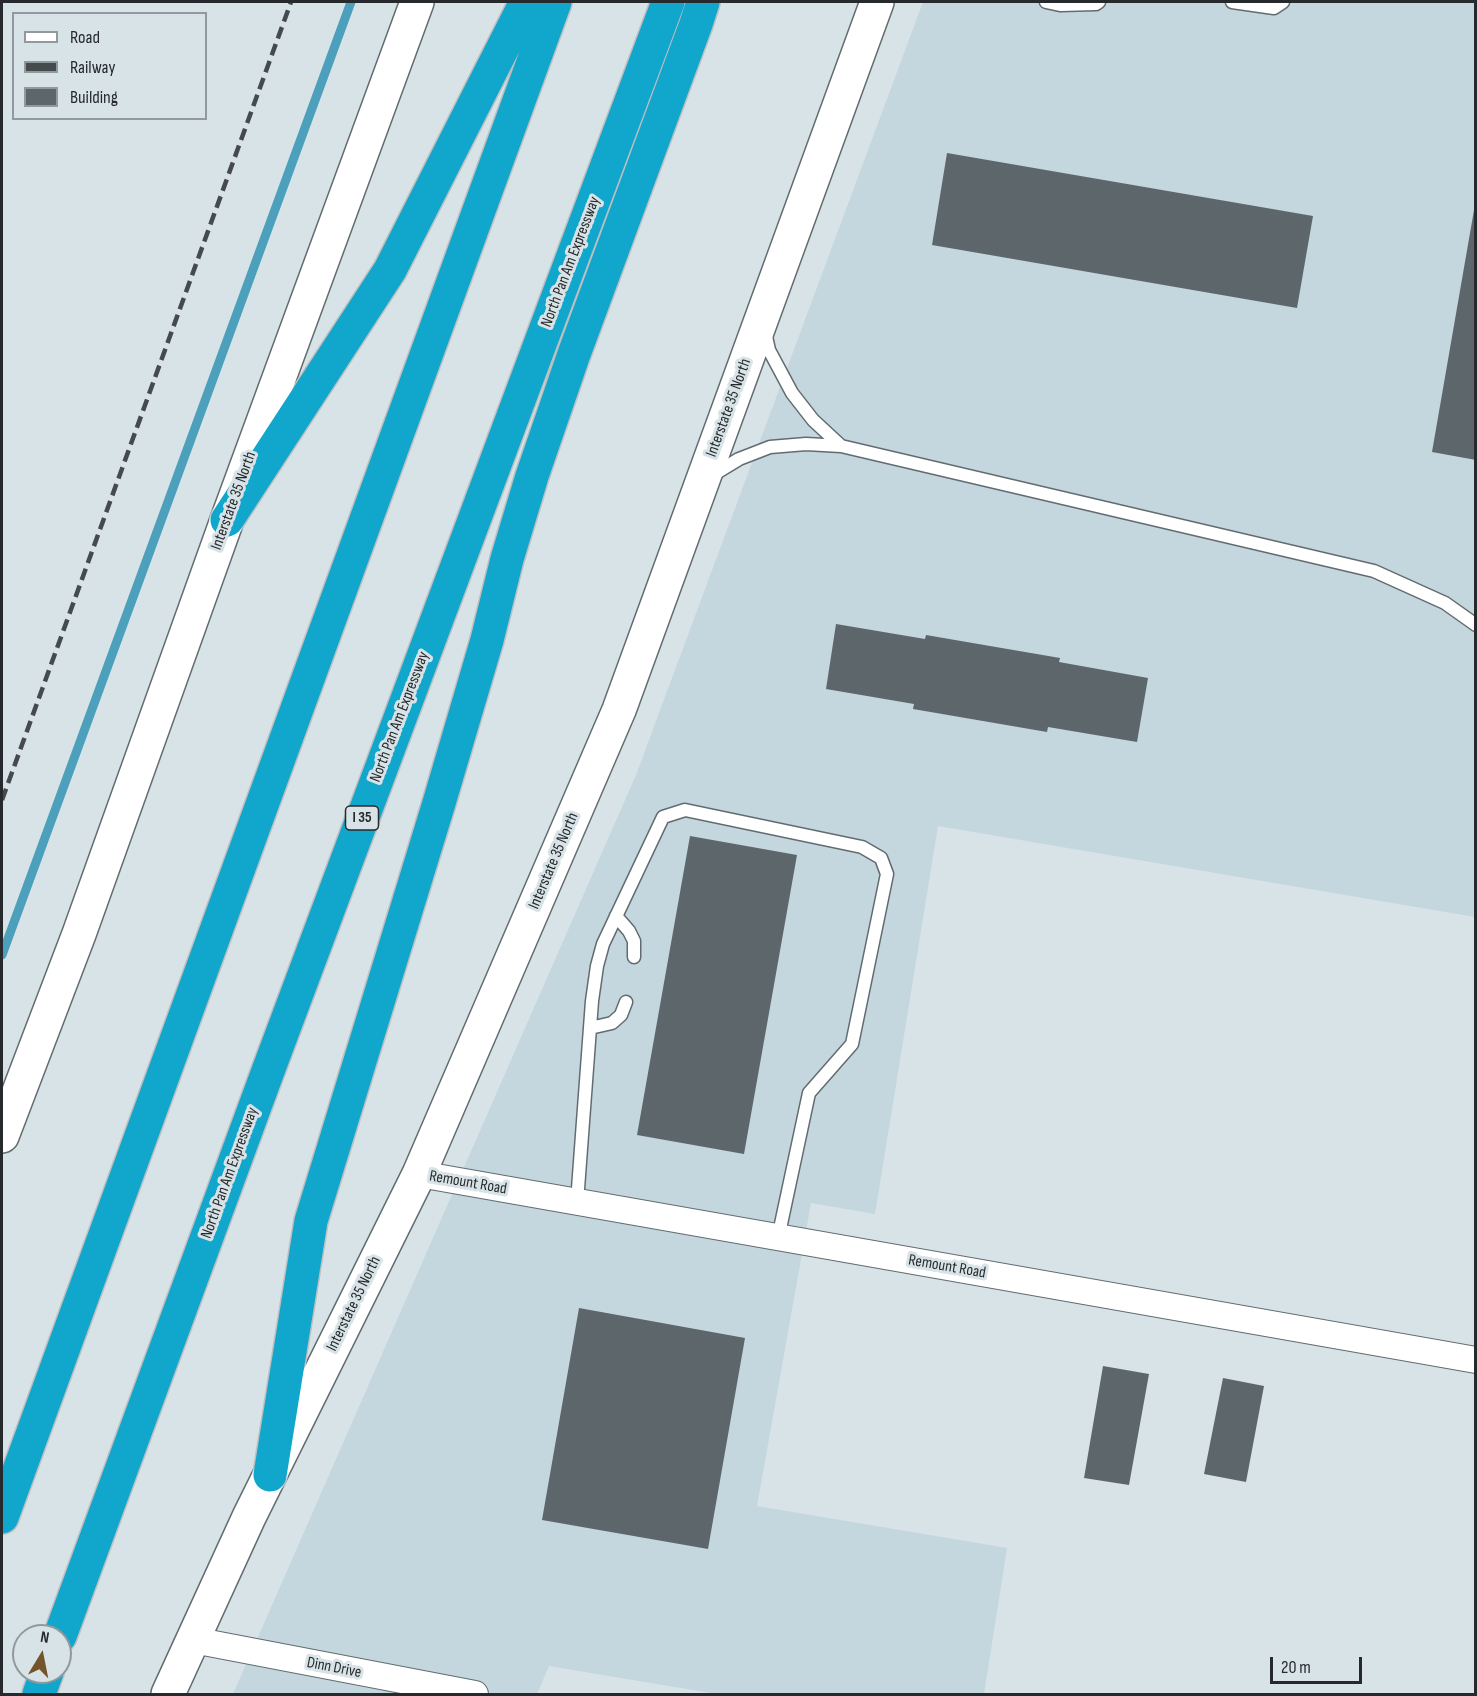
<!DOCTYPE html>
<style>
body{margin:0}
#map{position:relative;width:1477px;height:1696px;overflow:hidden;background:#d8e3e7;font-family:"Sofia Sans Condensed",sans-serif}
canvas{display:block}
.frame{position:absolute;inset:0;border:3px solid #262a2c;pointer-events:none}
.legend{position:absolute;left:12px;top:12px;width:195px;height:108px;box-sizing:border-box;background:#d8e3e7;border:2px solid #91999c;margin:0;padding:8px 10px;list-style:none;font-size:18px;color:#262a2c}
.legend li{display:flex;align-items:center;gap:12px;height:30px}
.legend b{width:30px;border:2px solid #91999c}
.north{position:absolute;left:12px;top:1624px;width:60px;height:60px;box-sizing:border-box;background:#d8e3e7;border:2px solid #91999c;border-radius:50%;rotate:10deg;font-size:16px;font-weight:700;line-height:24px;text-align:center;color:#262a2c}
.north::after{content:'';display:block;margin:auto;width:21px;height:27px;background:#74542a;clip-path:polygon(50% 0,100% 100%,50% 72%,0 100%)}
.scale{position:absolute;left:1270px;top:1657px;width:92px;height:27px;box-sizing:border-box;border:3px solid #262a2c;border-top:0;padding-left:8px;font-size:18px;line-height:21px;white-space:nowrap;color:#262a2c;-webkit-text-stroke:4px #d8e3e7;paint-order:stroke}
</style>
<div id="map">
<canvas width="1477" height="1696"></canvas>
<div class="frame"></div>
<ul class="legend">
<li><b style="height:8px;background:#fff"></b>Road</li>
<li><b style="height:8px;background:#454a4d"></b>Railway</li>
<li><b style="height:16px;background:#5d676b"></b>Building</li>
</ul>
<div class="north">N</div>
<div class="scale">20 m</div>
</div>
<script>
const c = document.querySelector('canvas').getContext('2d');
c.lineJoin = 'round';
function fillPath(path, color) { c.fillStyle = color; c.fill(path, 'evenodd'); }
const toPath = rows => new Path2D(rows.map(r => 'M' + r).join(''));
function stroke(path, color, width, dash) { c.strokeStyle = color; c.lineWidth = width; c.lineCap = dash ? 'butt' : 'round'; c.setLineDash(dash || []); c.stroke(path); }
function label(font, color, halo, rows, align = 'center') {
  c.font = font + ' "Sofia Sans Condensed",sans-serif'; c.lineWidth = 6; c.setLineDash([]); c.textBaseline = 'middle'; c.strokeStyle = halo; c.fillStyle = color; for (const [text, x, y, turn = 0] of rows) {
    c.save(); c.translate(x, y); c.rotate((+turn || 0) * Math.PI / 180); c.textAlign = isNaN(turn) ? turn : align; if (halo) c.strokeText(text, 0, 0); c.fillText(text, 0, 0); c.restore();
  }
}
const built = toPath([
 [923,2,1475,2,1475,917,938,826,875,1214,811,1203,757,1506,1007,1548,984,1694,717,1694,549,1666,537,1694,233,1694,636,775]
]);
const stream = toPath([
 [2,955,351,2]
]);
const building = toPath([
 [947,153,1313,216,1297,308,932,245],
 [1474,210,1476,210,1476,460,1432,452],
 [836,624,925,639,926,635,1060,658,1059,662,1148,678,1137,742,1048,727,1047,732,913,709,914,704,826,689],
 [690,836,797,855,744,1154,637,1135],
 [579,1308,745,1338,708,1549,542,1520],
 [1103,1366,1149,1374,1129,1485,1084,1478],
 [1223,1378,1264,1386,1246,1482,1204,1474]
]);
const service = toPath([
 [1046,2,1060,5,1096,4,1099,2],
 [1232,2,1274,8,1283,2],
 [765,332,769,350,792,393,813,420,841,446],
 [711,476,739,459,770,447,806,444,841,446,1374,571,1445,603,1476,625],
 [616,916,629,931,634,941,634,957],
 [590,1028,612,1023,621,1015,626,1002],
 [577,1202,592,1001,597,966,603,944,663,817,685,810,862,847,881,858,887,874,852,1044,809,1093,778,1238]
]);
const minor = toPath([
 [419,1174,1476,1360],
 [193,1640,475,1694]
]);
const secondary = toPath([
 [2,1136,79,934,227,520,417,2],
 [168,1694,249,1517,419,1174,619,710,877,2]
]);
const motorway = toPath([
 [227,520,390,270,526,2],
 [270,1475,311,1221,439,803,487,640,507,559,532,476,574,354,696,24,703,2],
 [2,1517,555,2],
 [60,1636,268,1071,668,2],
 [39,1694,47,1672]
]);
const rail = toPath([
 [2,800,291,2]
]);
const shields = [
 [362,818,33]
];
const shieldNames = [
 ["I 35",362,818]
];
const streetNames = [
 ["North Pan Am Expressway",571,262,-69],
 ["Interstate 35 North",729,408,-70],
 ["Interstate 35 North",234,501,-70],
 ["North Pan Am Expressway",400,717,-69],
 ["Interstate 35 North",554,861,-67],
 ["North Pan Am Expressway",230,1173,-70],
 ["Remount Road",468,1183,10],
 ["Remount Road",947,1267,10],
 ["Interstate 35 North",354,1304,-64],
 ["Dinn Drive",334,1668,11]
];
fillPath(built, '#c4d6de');
stroke(stream, '#4da0bb', 9);
fillPath(building, '#5d676b');
stroke(service, '#626c70', 15);
stroke(minor, '#626c70', 28);
stroke(secondary, '#626c70', 36);
stroke(motorway, '#bebfc0', 36);
stroke(service, '#fff', 12);
stroke(minor, '#fff', 26);
stroke(secondary, '#fff', 33);
stroke(motorway, '#11a6cc', 33);
stroke(rail, '#454a4d', 4.5, [12, 6]);
for (const [x, y, w] of shields) { const box = new Path2D(); box.roundRect(x - w / 2, y - 12, w, 24, 4.5); c.fillStyle = '#d8e3e7'; c.fill(box); stroke(box, '#262a2c', 1.5); }
label('bold 15px', '#262a2c', null, shieldNames);
label('16px', '#262a2c', '#d8e3e7', streetNames);
</script>
